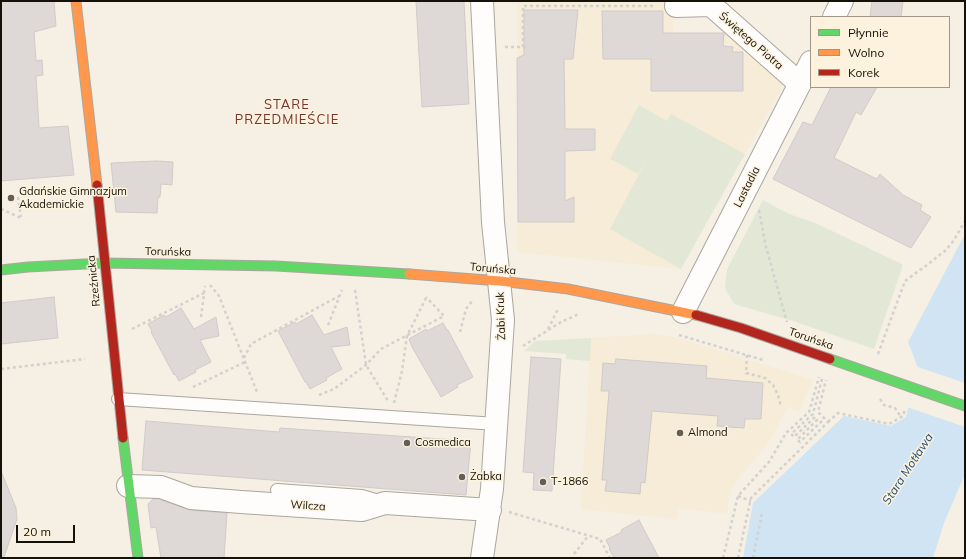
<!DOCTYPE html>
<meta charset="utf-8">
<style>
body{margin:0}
#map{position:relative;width:966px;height:559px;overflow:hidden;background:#f5efe4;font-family:Mulish,sans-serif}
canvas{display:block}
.frame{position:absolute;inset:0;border:2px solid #141109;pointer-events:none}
.legend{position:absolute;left:810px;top:16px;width:140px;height:72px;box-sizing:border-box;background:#fcf2dd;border:1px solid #9f9888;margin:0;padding:5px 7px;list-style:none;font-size:12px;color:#141109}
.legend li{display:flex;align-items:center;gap:8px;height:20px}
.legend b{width:20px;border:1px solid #9f9888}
.scale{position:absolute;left:16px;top:525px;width:59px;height:18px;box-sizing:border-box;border:2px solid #141109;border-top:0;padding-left:5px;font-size:12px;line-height:14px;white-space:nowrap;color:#141109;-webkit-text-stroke:3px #fcf2dd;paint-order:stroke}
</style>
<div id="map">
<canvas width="966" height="559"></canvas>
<div class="frame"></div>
<ul class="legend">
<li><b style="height:5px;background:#63d668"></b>Płynnie</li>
<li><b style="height:5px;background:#ff974d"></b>Wolno</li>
<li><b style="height:5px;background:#b3261e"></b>Korek</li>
</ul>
<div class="scale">20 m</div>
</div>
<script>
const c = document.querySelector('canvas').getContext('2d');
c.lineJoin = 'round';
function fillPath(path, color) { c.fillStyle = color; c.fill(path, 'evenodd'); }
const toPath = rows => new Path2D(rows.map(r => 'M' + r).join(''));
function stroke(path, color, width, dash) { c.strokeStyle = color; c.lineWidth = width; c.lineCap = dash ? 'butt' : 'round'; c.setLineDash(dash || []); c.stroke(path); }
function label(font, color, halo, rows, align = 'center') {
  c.font = font + ' Mulish,sans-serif'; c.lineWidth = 3; c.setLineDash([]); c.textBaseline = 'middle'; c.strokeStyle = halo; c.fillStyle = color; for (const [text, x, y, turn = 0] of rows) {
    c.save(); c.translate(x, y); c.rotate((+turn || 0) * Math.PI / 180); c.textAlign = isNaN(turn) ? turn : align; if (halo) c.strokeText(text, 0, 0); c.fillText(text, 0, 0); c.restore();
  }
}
const built = toPath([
 [518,1,673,1,673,33,731,33,781,83,781,89,681,269,518,252],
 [656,334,678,338,813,380,799,412,788,406,769,442,734,484,730,491,727,514,678,508,677,519,581,509,591,338]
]);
const green = toPath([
 [639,105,667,121,671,114,745,154,681,269,610,229,647,159,638,174,610,159],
 [763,200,789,214,813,222,902,264,902,268,874,349,793,321,734,304,725,288,727,269],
 [591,338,590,361,566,359,566,354,524,351,535,341]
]);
const water = toPath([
 [965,234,965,474,944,523,933,558,743,558,753,503,844,416,891,426,906,417,918,368,908,342]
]);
const pier = toPath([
 [915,366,965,383,965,427,907,407]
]);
const building = toPath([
 [1,1,54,1,56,26,34,32,36,61,42,60,43,75,36,76,39,128,68,126,74,175,1,181,1,1],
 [416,1,464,1,469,104,422,107,416,1],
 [872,1,903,1,901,17,870,17,872,1],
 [524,10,578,10,573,59,564,59,565,129,595,129,595,150,565,151,565,201,574,197,574,222,518,222,517,58,524,55,524,10],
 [602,11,663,11,663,33,724,33,723,46,733,47,732,52,743,52,743,91,651,91,651,59,603,59,602,11],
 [831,87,877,87,861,115,856,112,834,158,877,179,880,174,903,195,922,205,920,210,931,217,911,248,773,179,803,122,812,125,831,87],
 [157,161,173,162,172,185,161,184,160,197,158,197,157,213,116,212,111,163,157,161],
 [54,297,58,338,1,344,1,303,54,297],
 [181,308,194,329,216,317,219,336,200,340,211,362,195,370,196,372,179,381,175,374,174,375,151,332,152,331,148,324,164,315,166,317,181,308],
 [312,315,324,335,347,327,350,345,331,347,342,369,326,378,327,380,310,389,306,382,305,382,278,331,295,322,296,324,312,315],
 [443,323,447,330,448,330,473,377,457,385,458,387,441,397,412,347,409,339,426,329,427,331,443,323],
 [531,357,561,359,552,491,533,490,534,473,523,472,531,357],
 [616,359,707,366,706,378,763,383,761,419,745,419,744,428,729,427,717,426,718,416,652,411,645,483,641,482,640,494,605,491,607,480,602,480,609,391,601,391,602,379,603,363,615,364,616,359],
 [146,421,279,432,280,428,471,441,466,495,142,470,146,421],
 [1,471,16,508,17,519,4,557,1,556,1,471],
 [153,499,159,499,190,510,227,513,224,558,161,558,156,527,151,528,148,504,153,499],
 [639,520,659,558,614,558,609,549,610,548,606,540,622,532,621,530,639,520]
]);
const path = toPath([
 [505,47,529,47],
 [523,47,523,6,655,6],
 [18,197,21,217],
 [1,209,21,218],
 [759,210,766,247,787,322],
 [210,285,219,296,257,392],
 [355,290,366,365,388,401],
 [201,317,205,286],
 [328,325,342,290],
 [132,329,204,293],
 [548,329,558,309],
 [460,332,466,309,473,300],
 [679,335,763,360],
 [523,346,561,322,579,314],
 [878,354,905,281,927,265,946,250,954,240,965,221],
 [747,355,746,373,765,378,773,385,778,395,781,407],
 [244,358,251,344,339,296],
 [1,369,85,359],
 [822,379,813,414,791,434,794,437,815,417,817,420,797,440,800,442,824,419],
 [193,387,245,362],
 [319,395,334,389,366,365,381,349,444,316,426,297],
 [880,399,884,405,895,408,901,417],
 [394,403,402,371,407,336,426,298],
 [828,422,838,413,889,424,903,416,905,409],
 [738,496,751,501],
 [509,512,600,539,610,558],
 [574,554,588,536],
 [723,558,738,496,769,462,786,433,809,412,819,377],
 [738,558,751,498,828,422,818,412,826,380],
 [753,558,762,513]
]);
const lane = toPath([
 [118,399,497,424],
 [277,490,362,496,382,502]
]);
const street = toPath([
 [482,1,493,222,503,320,492,489,482,558],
 [676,6,711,5,800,84],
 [834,17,842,1],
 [683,312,811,62],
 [128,486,161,487,191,498,241,502,362,510,385,503,490,510]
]);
const fast = toPath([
 [1,270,28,267,104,263,276,266,409,274],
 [830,359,965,406],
 [123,438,138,558]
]);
const slow = toPath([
 [76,1,97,185],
 [409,274,500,281,568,289,696,315]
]);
const jam = toPath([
 [97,185,123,438],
 [696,315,741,328,830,359]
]);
const markers = [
 [11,198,4,"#635f56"],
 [680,433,4,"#635f56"],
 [407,443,4,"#635f56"],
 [462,477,4,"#635f56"],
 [543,482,4,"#635f56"]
];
const streetNames = [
 ["Świętego Piotra",751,41,41],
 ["Lastadia",747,187,-63],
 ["Toruńska",168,252,1],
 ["Toruńska",493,269,5],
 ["Rzeźnicka",94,281,-96],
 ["Żabi Kruk",501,316,-92],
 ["Toruńska",811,339,19],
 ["Wilcza",308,506,4]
];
const poiNames = [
 ["Gdańskie Gimnazjum",19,192],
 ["Akademickie",19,205],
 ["Almond",688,433],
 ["Cosmedica",415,443],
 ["Żabka",470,477],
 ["T-1866",551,482]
];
const waterNames = [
 ["Stara Motława",908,469,-57]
];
const quarterNames = [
 ["STARE",287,105],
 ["PRZEDMIEŚCIE",287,120]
];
fillPath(built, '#f6ecd7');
fillPath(green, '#e3e8d6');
fillPath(water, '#d1e4f4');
fillPath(pier, '#f5efe4');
fillPath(building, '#ded8d6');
stroke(building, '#d0cac8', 1);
stroke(lane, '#aba79f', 14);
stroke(street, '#aba79f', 24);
stroke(fast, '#aba79f', 11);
stroke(slow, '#aba79f', 11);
stroke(jam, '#aba79f', 11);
stroke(path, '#d2d1ce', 2.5, [3, 3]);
stroke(lane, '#fefdfb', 12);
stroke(street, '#fefdfb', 22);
stroke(fast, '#63d668', 9);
stroke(slow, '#ff974d', 9);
stroke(jam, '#b3261e', 9);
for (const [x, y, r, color] of markers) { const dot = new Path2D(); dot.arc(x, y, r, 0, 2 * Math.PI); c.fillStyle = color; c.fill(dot); stroke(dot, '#fcf2dd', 1.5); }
label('11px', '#141109', '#fcf2dd', streetNames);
label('11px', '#141109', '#fcf2dd', poiNames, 'left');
label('italic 12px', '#255177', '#fcf2dd', waterNames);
c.letterSpacing = '1px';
label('13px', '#7a332e', '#fcf2dd', quarterNames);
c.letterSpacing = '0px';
</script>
